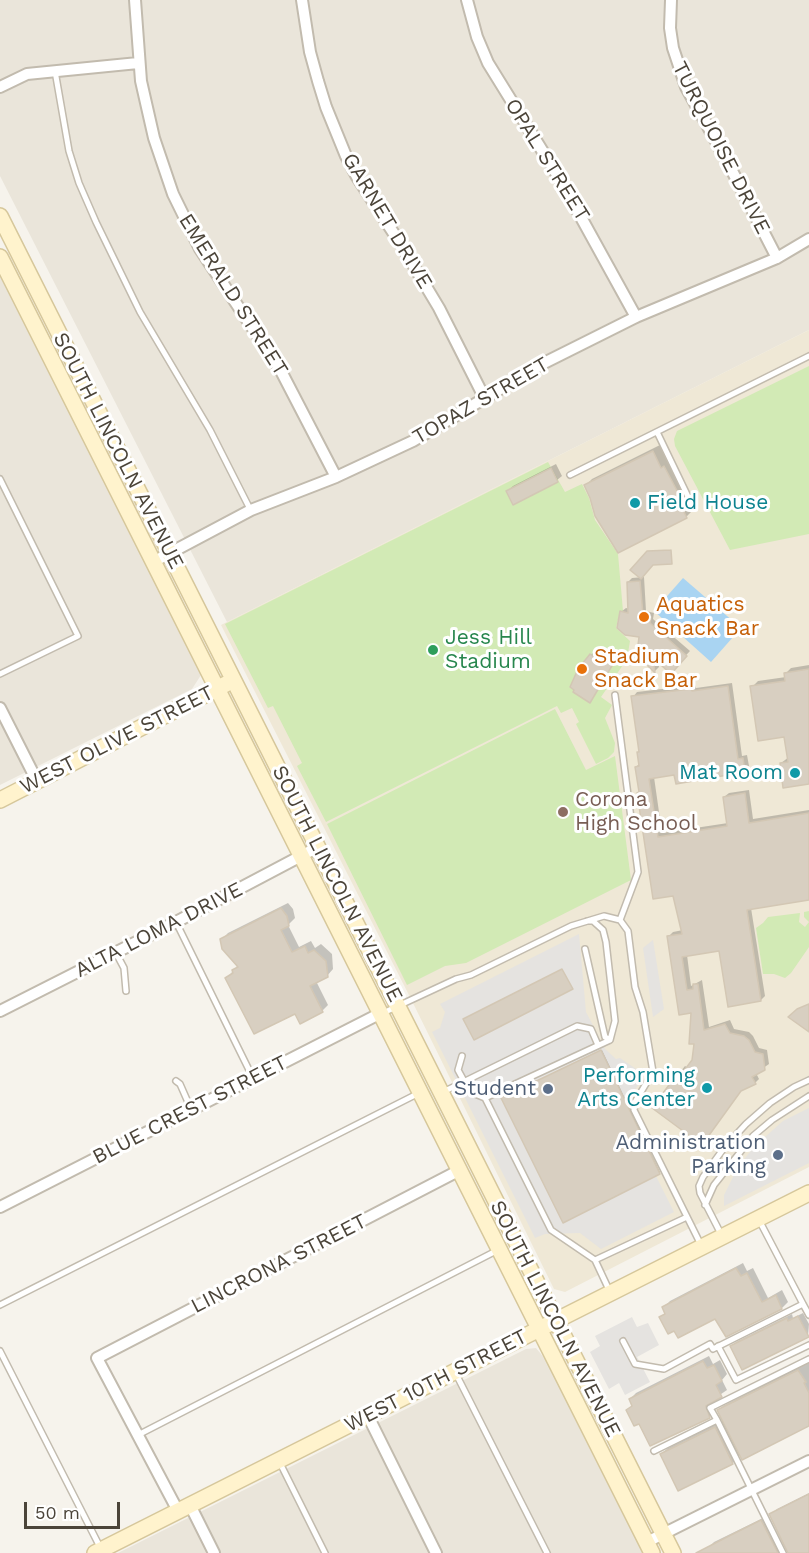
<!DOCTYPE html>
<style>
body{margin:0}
#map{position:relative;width:809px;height:1553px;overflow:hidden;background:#f6f3ec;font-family:"Work Sans",sans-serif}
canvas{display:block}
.scale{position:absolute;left:24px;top:1502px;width:96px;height:27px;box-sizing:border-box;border:3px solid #4b4439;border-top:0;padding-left:8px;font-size:18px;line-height:21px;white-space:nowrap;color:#4b4439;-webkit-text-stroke:4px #fff;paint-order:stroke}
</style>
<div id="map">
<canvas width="809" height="1553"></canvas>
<div class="scale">50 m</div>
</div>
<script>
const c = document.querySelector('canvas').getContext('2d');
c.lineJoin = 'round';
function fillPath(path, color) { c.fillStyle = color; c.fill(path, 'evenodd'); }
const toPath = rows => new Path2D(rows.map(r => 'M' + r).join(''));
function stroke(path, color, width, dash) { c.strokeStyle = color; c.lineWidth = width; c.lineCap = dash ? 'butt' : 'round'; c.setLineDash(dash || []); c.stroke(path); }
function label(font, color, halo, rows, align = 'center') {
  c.font = font + ' "Work Sans",sans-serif'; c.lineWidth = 6; c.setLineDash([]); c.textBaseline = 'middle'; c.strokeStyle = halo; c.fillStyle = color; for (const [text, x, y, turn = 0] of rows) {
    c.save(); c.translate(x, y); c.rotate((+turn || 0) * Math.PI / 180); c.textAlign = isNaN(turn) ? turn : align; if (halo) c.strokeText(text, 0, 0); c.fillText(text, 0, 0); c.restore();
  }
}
const residential = toPath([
 [0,0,809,0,809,330,227,622,0,176],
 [0,275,200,670,201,675,192,689,0,785],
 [536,1348,546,1360,644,1553,118,1553,526,1349]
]);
const education = toPath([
 [809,330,809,1167,565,1292,554,1289,411,999,221,625]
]);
const green = toPath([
 [809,366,809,534,730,550,675,446,674,439,677,431],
 [548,462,565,492,582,484,589,498,595,520,618,554,623,611,620,611,616,628,630,641,627,659,601,697,612,705,605,718,615,743,614,752,608,758,596,764,576,724,579,722,572,708,561,713,557,706,326,822,297,766,302,763,273,706,268,708,225,624],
 [555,709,586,770,615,756,631,880,466,963,445,966,407,985,327,824],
 [809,911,809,947,791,973,785,978,774,974,763,974,756,928,763,923,768,917,800,913,799,922,805,927,809,922,804,917,804,912]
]);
const parking = toPath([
 [579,934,586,1012,605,1049,616,1059,620,1058,639,1071,643,1077,628,1101,628,1120,674,1212,601,1249,580,1233,545,1234,535,1238,432,1032,440,1028,445,1012,440,1004],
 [653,940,664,1009,653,1017,643,948],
 [809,1108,809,1163,724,1206,724,1195,738,1167,754,1147,783,1121],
 [632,1317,637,1327,648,1323,659,1345,637,1357,650,1382,625,1395,619,1383,609,1389,590,1352,600,1346,595,1336]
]);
const water = toPath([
 [683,578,741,628,711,662,654,611]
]);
const shadow = toPath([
 [660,445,668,463,671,461,692,511,686,517,586,485,592,479],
 [556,464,562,476,557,480,514,503,508,491,513,486],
 [644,577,646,611,654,613,653,619,690,651,672,670,658,660,659,667,655,671,641,657,645,653,641,636,621,612,626,608,630,609,628,582,632,578],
 [595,650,599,652,602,650,616,659,590,701,576,689,591,655],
 [809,665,809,783,781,763,789,757,786,736,752,687,758,681,786,677,785,674,791,668],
 [732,683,742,756,747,755,749,766,745,771,676,774,654,777,662,833,728,823,724,797,729,793,749,790,753,819,809,810,809,899,751,908,765,996,761,1000,721,950,687,955,691,986,702,980,709,1027,730,1020,734,1029,749,1032,753,1036,759,1048,767,1050,769,1064,756,1073,759,1079,755,1083,654,1108,681,1071,685,1066,688,1068,694,1060,696,1043,693,1011,669,936,673,932,683,930,675,894,640,792,636,767,640,763,633,697,637,692,695,685,696,688],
 [288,903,293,909,295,918,288,925,299,947,311,941,315,948,321,944,332,954,333,969,327,976,316,981,328,1005,322,1011,295,1012,227,978,238,965,222,939,228,933],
 [602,1050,660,1172,564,1221,503,1097],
 [743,1263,747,1271,753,1268,768,1298,782,1290,788,1302,782,1308,726,1335,715,1317,674,1329,661,1318,666,1312,664,1307,670,1301],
 [803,1313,809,1324,808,1336,732,1346,736,1342,792,1314,793,1318],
 [709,1356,713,1364,720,1360,727,1374,722,1380,727,1390,711,1401,715,1411,709,1417,639,1422,628,1410,633,1405,630,1399,636,1393],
 [809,1362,809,1425,741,1454,733,1463,679,1489,661,1454,668,1448,724,1420,719,1410,723,1406],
 [809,1493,809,1553,790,1553,771,1515,777,1509],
 [767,1516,784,1550,788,1553,711,1553,708,1548,714,1542]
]);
const building = toPath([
 [653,451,661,468,664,466,682,500,679,502,687,518,618,553,595,516,590,498,584,485,653,451],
 [551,468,558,482,513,505,506,491,551,468],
 [671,550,672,564,653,565,641,579,630,570,647,551,671,550],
 [640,581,643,615,651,617,650,623,687,656,671,674,653,658,655,673,639,657,643,653,639,651,641,648,638,645,639,637,625,635,617,628,620,611,628,613,627,582,640,581],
 [590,654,594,657,596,654,613,664,590,703,573,692,574,690,570,687,578,669,590,654],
 [809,669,809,784,783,788,780,763,788,762,784,737,758,741,750,686,785,681,784,673,809,669],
 [728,686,738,759,743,758,745,772,676,784,674,775,649,779,658,837,727,826,723,797,745,793,749,823,809,813,809,900,747,910,761,1001,728,1007,719,951,682,957,687,990,693,989,693,984,698,984,704,1030,725,1024,730,1033,744,1036,749,1040,755,1052,763,1054,765,1070,752,1077,756,1084,741,1091,702,1145,652,1108,680,1070,683,1072,692,1060,694,1044,689,1044,691,1013,679,1015,667,936,682,934,673,896,653,899,637,793,639,792,635,767,639,766,637,752,639,752,631,696,691,689,692,691,728,686],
 [281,908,287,916,289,926,281,930,292,952,305,946,308,953,314,950,326,961,328,977,310,986,323,1012,300,1024,295,1014,254,1034,225,978,233,973,232,970,238,967,222,949,220,939,281,908],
 [562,969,573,989,474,1040,463,1019,562,969],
 [809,1004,809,1032,788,1017,797,1009,809,1004],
 [601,1050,660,1174,563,1223,501,1098,601,1050],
 [736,1268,741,1276,747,1273,762,1302,776,1295,782,1309,726,1337,715,1319,678,1338,674,1331,668,1334,659,1317,665,1314,662,1307,736,1268],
 [798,1316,809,1337,742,1370,730,1346,787,1318,788,1321,798,1316],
 [703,1361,707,1368,714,1365,722,1381,716,1385,722,1397,706,1406,710,1418,650,1446,639,1424,634,1426,626,1410,632,1406,629,1399,703,1361],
 [798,1370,806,1382,804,1383,809,1393,809,1426,742,1460,717,1410,798,1370],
 [715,1427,733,1464,678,1491,660,1454,715,1427],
 [809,1494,809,1553,788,1553,769,1514,809,1494],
 [761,1520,778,1553,696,1553,729,1536,761,1520]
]);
const lane = toPath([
 [55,71,69,151,79,183,96,222,140,312,210,430,250,509],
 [657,432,693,507],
 [570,475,809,356],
 [0,479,78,636,0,674],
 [615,695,638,872,620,920],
 [176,922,253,1078],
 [585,949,605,1037,610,1040],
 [116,953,124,968,126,991],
 [383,1013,456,979,471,975,571,926,604,916,620,920,628,931,635,987,643,1012,653,1072,635,1102,634,1110,702,1247],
 [462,1056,458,1070,470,1092,485,1098,551,1230,595,1260,610,1292],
 [176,1081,180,1084,191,1109],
 [443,1092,577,1026,591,1029,598,1045],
 [485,1098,610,1040,615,1021,606,942,603,930,593,921,587,921],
 [705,1205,714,1185,753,1136,772,1120,809,1096],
 [722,1236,700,1193,699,1186,703,1177,724,1148,746,1124,770,1103,794,1087,809,1080],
 [595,1260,687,1217],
 [803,1304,809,1315],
 [0,1305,419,1093],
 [623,1341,635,1364,664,1369,710,1344,713,1349,803,1304,759,1220],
 [718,1346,736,1380,809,1345],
 [0,1351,101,1549],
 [455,1372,547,1553],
 [717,1420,710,1408,809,1359],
 [138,1435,498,1250],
 [654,1451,717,1420,783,1553],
 [279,1461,325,1553]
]);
const street = toPath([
 [135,0,141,81,154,138,173,194,200,249,281,371,336,477],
 [302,0,310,52,318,81,326,107,346,156,357,177,400,243,439,308,485,399],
 [467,0,477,37,488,63,561,181,636,317],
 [671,0,670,28,673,48,686,87,727,161,777,258],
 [0,87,27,74,138,63],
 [153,562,251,510,336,477,413,441,542,364,636,317,777,258,809,239],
 [0,708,37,781],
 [0,1011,176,922,318,847],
 [0,1207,381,1013],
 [368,1416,436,1553],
 [190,1505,214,1553],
 [178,1511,97,1358,460,1170],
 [647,1542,809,1461]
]);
const secondary = toPath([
 [0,216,673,1553],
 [0,257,652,1553],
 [0,800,226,684],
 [95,1553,809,1193]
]);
const markers = [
 [635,503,6,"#0f9aa8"],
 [644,617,6,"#e8710a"],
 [433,650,6,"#2e9e5b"],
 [582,669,6,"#e8710a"],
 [795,773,6,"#0f9aa8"],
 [563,812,6,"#8d6e63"],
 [707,1088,6,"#0f9aa8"],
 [548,1089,6,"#5c6f8a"],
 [778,1155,6,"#5c6f8a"]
];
const streetNames = [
 ["TURQUOISE DRIVE",721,148,63],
 ["OPAL STREET",547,160,58],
 ["GARNET DRIVE",387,221,59],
 ["EMERALD STREET",233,295,58],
 ["TOPAZ STREET",481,401,-30],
 ["SOUTH LINCOLN AVENUE",118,451,63],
 ["WEST OLIVE STREET",117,740,-27],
 ["SOUTH LINCOLN AVENUE",337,884,63],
 ["ALTA LOMA DRIVE",159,930,-27],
 ["BLUE CREST STREET",190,1110,-27],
 ["LINCRONA STREET",279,1264,-27],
 ["SOUTH LINCOLN AVENUE",555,1319,63],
 ["WEST 10TH STREET",436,1381,-27]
];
const cultureNames = [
 ["Field House",647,503,"left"],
 ["Mat Room",783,773],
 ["Performing",695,1076],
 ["Arts Center",695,1100]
];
const foodNames = [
 ["Aquatics",656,605],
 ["Snack Bar",656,629],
 ["Stadium",594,657],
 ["Snack Bar",594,681]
];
const leisureNames = [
 ["Jess Hill",445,638],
 ["Stadium",445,662]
];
const educationNames = [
 ["Corona",575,800],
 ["High School",575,824]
];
const serviceNames = [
 ["Student",536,1089],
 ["Administration",766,1143],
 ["Parking",766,1167]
];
fillPath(residential, '#eae5da');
fillPath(education, '#efe8d6');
fillPath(green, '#d2eab5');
fillPath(parking, '#e5e3e0');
fillPath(water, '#a9d4f2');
fillPath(shadow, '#0003');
fillPath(building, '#d8cfc1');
stroke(building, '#d3c7b4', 1.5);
stroke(lane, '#c2bbae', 8);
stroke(street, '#c2bbae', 14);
stroke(secondary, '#d6c79b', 18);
stroke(lane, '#fff', 5);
stroke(street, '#fff', 10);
stroke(secondary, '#fff3cd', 15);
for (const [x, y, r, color] of markers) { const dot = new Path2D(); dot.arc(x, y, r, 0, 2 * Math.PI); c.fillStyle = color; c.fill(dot); stroke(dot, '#fff', 2); }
label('21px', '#4b4439', '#fff', streetNames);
label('21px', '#0d838f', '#fff', cultureNames, 'right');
label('21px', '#c56008', '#fff', foodNames, 'left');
label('21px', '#27864d', '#fff', leisureNames, 'left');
label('21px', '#785e54', '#fff', educationNames, 'left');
label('21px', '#4e5e75', '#fff', serviceNames, 'right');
</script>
